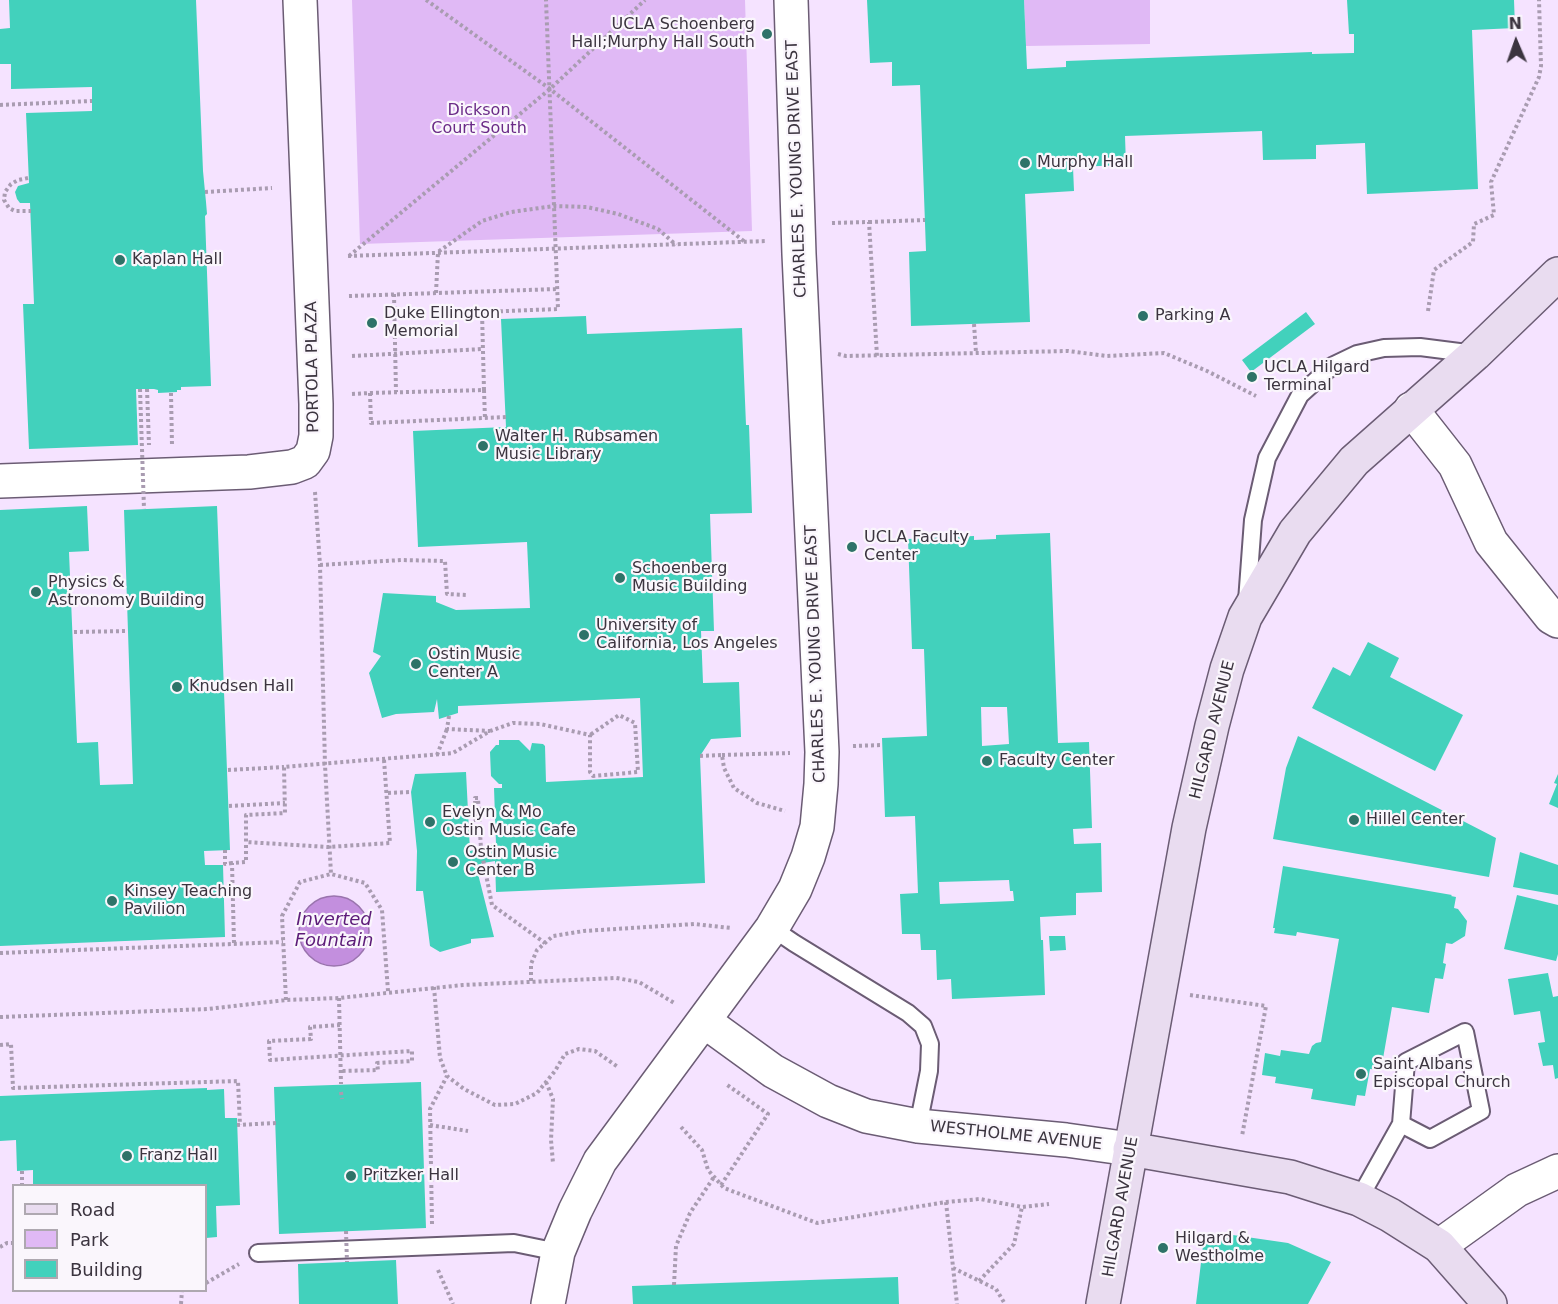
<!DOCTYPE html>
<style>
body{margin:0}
#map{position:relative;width:1558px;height:1304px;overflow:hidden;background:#f5e3ff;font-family:"DejaVu Sans",sans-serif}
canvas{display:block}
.legend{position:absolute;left:12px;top:1184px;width:195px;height:108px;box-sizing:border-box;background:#faf6fc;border:2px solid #aea8b0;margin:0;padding:8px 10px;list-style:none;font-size:18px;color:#3b343f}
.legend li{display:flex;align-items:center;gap:12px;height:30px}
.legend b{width:30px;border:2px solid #aea8b0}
.north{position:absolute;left:1486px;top:12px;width:60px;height:60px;-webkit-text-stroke:4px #faf6fc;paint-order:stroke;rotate:358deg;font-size:16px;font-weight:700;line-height:24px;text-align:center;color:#3b343f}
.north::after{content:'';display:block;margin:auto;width:21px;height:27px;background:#3b343f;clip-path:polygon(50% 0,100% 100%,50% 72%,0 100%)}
</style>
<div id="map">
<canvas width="1558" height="1304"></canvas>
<ul class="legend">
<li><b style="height:8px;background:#e9dcf0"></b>Road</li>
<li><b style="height:16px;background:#e0b9f5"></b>Park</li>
<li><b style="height:16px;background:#42d1bc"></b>Building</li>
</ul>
<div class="north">N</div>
</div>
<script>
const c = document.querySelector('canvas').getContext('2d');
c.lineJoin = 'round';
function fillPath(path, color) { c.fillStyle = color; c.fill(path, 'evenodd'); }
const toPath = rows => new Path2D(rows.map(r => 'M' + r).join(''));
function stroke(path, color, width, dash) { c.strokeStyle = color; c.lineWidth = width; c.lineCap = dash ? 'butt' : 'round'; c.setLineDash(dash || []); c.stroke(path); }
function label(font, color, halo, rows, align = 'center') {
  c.font = font + ' "DejaVu Sans",sans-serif'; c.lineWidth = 4.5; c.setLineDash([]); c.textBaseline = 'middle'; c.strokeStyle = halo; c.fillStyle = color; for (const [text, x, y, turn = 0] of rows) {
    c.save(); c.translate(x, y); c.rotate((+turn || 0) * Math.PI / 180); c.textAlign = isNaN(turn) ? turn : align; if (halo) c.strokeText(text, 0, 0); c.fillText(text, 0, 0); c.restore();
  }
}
const green = toPath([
 [352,0,745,0,752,231,360,244],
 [1024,0,1150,0,1150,44,1026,46]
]);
const water = toPath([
 '299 931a35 35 0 1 1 70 0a35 35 0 1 1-70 0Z'
]);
const building = toPath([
 [9,0,196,0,203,171,206,202,207,214,205,216,211,386,181,387,181,390,177,390,177,392,158,393,158,390,154,389,136,389,138,445,29,449,23,304,34,304,30,203,20,203,17,199,15,192,18,186,29,183,26,113,92,111,92,87,11,89,11,64,0,64,0,29,10,28],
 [867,0,1024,0,1027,69,1066,67,1066,61,1312,52,1312,54,1354,53,1354,34,1349,34,1347,0,1514,0,1515,28,1472,30,1478,189,1367,194,1365,143,1316,145,1316,159,1263,160,1262,131,1125,136,1126,165,1073,167,1074,191,1025,194,1030,322,911,326,909,252,926,251,920,85,892,86,892,62,870,63],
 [1306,312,1315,324,1251,372,1242,360],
 [586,316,587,334,742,328,746,425,749,425,752,513,710,514,714,631,701,631,703,683,739,682,741,737,711,739,700,756,705,883,496,892,495,861,483,863,476,866,494,937,471,939,471,943,440,952,430,946,423,891,416,891,417,851,411,792,415,774,466,772,470,851,496,844,494,788,502,788,502,784,499,784,491,776,490,752,496,745,499,745,499,740,519,740,530,751,532,743,543,744,545,746,546,782,643,777,640,698,458,706,458,713,439,719,437,699,434,712,396,714,382,718,369,673,381,656,373,652,383,593,436,596,436,602,456,610,530,608,527,542,418,547,413,431,506,427,501,319],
 [87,506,89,551,69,552,77,743,98,742,100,785,133,784,124,510,217,506,230,850,204,851,205,865,223,865,225,937,0,946,0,510],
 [1050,533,1058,743,1089,742,1092,828,1073,829,1074,844,1101,843,1102,892,1076,893,1076,915,1040,917,1041,940,1043,940,1045,995,952,999,951,979,937,980,936,950,921,950,920,934,902,934,900,894,918,893,915,816,885,817,882,738,927,736,924,649,912,649,908,539,974,536,974,540,996,539,996,535],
 [981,707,1007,707,1009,744,982,746],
 [1009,880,1010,891,1013,891,1014,901,940,904,939,882],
 [1368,642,1399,658,1390,677,1463,715,1435,771,1312,708,1333,667,1350,676],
 [1298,736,1496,838,1489,877,1273,839,1286,768],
 [1558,774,1558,808,1549,804,1557,784,1554,783],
 [1520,852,1558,865,1558,895,1513,887],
 [1283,866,1452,895,1451,896,1456,897,1454,908,1458,909,1467,921,1465,936,1452,944,1446,943,1443,963,1446,964,1443,979,1435,978,1429,1013,1392,1007,1381,1070,1370,1069,1365,1096,1357,1095,1355,1106,1311,1099,1313,1089,1275,1083,1276,1077,1262,1075,1265,1053,1280,1056,1281,1050,1309,1054,1312,1046,1316,1043,1321,1042,1339,939,1297,932,1296,936,1274,933,1275,928,1273,928],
 [1517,895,1558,905,1558,954,1556,961,1504,949],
 [1049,936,1065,936,1066,950,1050,951],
 [1548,973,1553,997,1558,996,1558,1078,1555,1079,1553,1065,1543,1066,1538,1043,1545,1042,1540,1011,1514,1015,1508,979],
 [421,1082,426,1228,279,1234,274,1087],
 [207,1088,207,1090,224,1089,225,1118,237,1118,240,1205,216,1206,217,1237,206,1238,206,1186,33,1186,33,1170,17,1171,16,1140,0,1141,0,1096],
 [1219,1233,1288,1243,1331,1262,1308,1304,1196,1304,1203,1246],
 [396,1260,398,1304,299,1304,298,1264],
 [898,1277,899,1304,633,1304,632,1286]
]);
const path = toPath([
 [426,0,550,89,745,242],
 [0,105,92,101],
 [28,178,18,180,11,184,5,192,4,200,9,208,15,211,31,211],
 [205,192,272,188],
 [869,222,925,220],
 [832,223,869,222,877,356],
 [348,256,767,241],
 [349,256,550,89,645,0],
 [436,293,438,252,482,221,511,212,554,206,587,207,618,214,658,229,676,245],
 [394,294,396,392],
 [349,296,557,289],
 [1428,311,1434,270,1473,242,1474,224,1494,215,1491,182,1539,77,1541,66,1539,0],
 [974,324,976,353],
 [838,354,846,356,1068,351,1107,356,1164,353,1207,371,1256,396],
 [352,356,483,349],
 [147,389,149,445],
 [484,390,482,312,558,309,546,0],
 [171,393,172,445],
 [370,393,484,390,485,419],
 [352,394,370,393,371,423,506,417],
 [315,492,320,565,325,765,331,874],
 [320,565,401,560,445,561,447,594,467,595],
 [74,632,128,631],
 [449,716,447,729,490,731],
 [853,746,883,745],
 [437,755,447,729],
 [722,755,790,753],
 [700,756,722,755,724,768,734,788,757,803,785,811],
 [384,760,390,843,328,847,246,842,246,815,285,813,284,767,453,753,490,731,513,723,540,724,590,735,590,772,593,776,638,772,635,723,619,715,590,735],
 [228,770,284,767],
 [388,793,411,792],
 [229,806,285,803],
 [470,834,476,834,475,798,478,798,481,849,492,905,545,943],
 [225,850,225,864,232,863],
 [234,943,232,863,246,862,246,842],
 [0,953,283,942],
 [531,981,531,964,537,950,553,936,584,931,694,924,731,928],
 [434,987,440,1058,447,1076,464,1089,495,1105,515,1104,537,1093,555,1071,565,1054,579,1049,595,1051,618,1067],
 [1190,995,1266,1006,1242,1136],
 [339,998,341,1084],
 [286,1000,282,916,300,882,331,874,365,883,382,910,388,991],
 [0,1017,208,1009,286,1000,339,998,463,985,616,978,639,982,676,1004],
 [340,1025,310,1027,311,1039,269,1041,270,1060,412,1051,412,1061,377,1063,378,1070,341,1071],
 [0,1045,11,1044,13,1088,238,1081,240,1125],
 [546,1082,553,1099,551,1140,553,1163],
 [341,1092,342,1099],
 [237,1125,276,1123],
 [430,1125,468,1131],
 [681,1127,702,1150,708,1170,724,1188,817,1223,946,1202,980,1199,1022,1207,1049,1204],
 [22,1171,22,1186],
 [721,1185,768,1114,726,1084],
 [946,1202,957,1304],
 [432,1224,430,1109,447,1076],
 [0,1247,7,1243,14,1243],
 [953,1268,996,1289,1005,1304],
 [438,1270,453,1304],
 [979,1281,1014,1244,1022,1207],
 [206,1283,239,1264],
 [674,1285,676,1246,690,1213,714,1177],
 [181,1304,182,1290]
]);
const lane = toPath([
 [1247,601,1253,520,1267,458,1300,395,1332,366,1357,354,1384,348,1420,347,1475,354],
 [772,928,794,943,908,1013,923,1026,930,1044,929,1071,918,1126],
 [1359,1199,1401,1124,1430,1139,1481,1111,1465,1032,1406,1062,1401,1124],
 [258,1253,514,1243,558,1252]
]);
const street = toPath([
 [1411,409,1455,465,1491,542,1551,617,1558,621],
 [0,481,249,472,292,467,305,462,313,451,316,436,316,404,300,0],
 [704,1021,773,1071,828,1101,866,1116,918,1126,1066,1140,1130,1149],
 [1439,1246,1517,1190,1558,1171],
 [548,1304,558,1252,575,1211,600,1161,772,928,795,889,808,857,817,827,821,784,822,752,799,254,791,0]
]);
const secondary = toPath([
 [1130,1149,1290,1177,1359,1199,1390,1215,1439,1246,1490,1304],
 [1103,1304,1189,828,1212,726,1227,669,1245,617,1295,532,1354,461,1475,354,1558,274]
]);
const pathBridge = toPath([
 [140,389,144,509],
 [346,1231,347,1262]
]);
const markers = [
 [767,34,6,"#2e7368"],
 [1025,163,6,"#2e7368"],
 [120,260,6,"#2e7368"],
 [1143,316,6,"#2e7368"],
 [372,323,6,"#2e7368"],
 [1252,377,6,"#2e7368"],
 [483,446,6,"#2e7368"],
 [852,547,6,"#2e7368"],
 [620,578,6,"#2e7368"],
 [36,592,6,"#2e7368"],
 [584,635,6,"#2e7368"],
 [416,664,6,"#2e7368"],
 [177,687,6,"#2e7368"],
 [987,761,6,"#2e7368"],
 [1354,820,6,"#2e7368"],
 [430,822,6,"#2e7368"],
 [453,862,6,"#2e7368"],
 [112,901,6,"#2e7368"],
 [1361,1074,6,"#2e7368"],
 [127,1156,6,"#2e7368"],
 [351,1176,6,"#2e7368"],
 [1163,1248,6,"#2e7368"]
];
const poiNames = [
 ["UCLA Schoenberg",755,25,"right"],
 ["Hall;Murphy Hall South",755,43,"right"],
 ["Murphy Hall",1037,163],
 ["Kaplan Hall",132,260],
 ["Duke Ellington",384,314],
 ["Memorial",384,332],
 ["Parking A",1155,316],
 ["UCLA Hilgard",1264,368],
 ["Terminal",1264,386],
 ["Walter H. Rubsamen",495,437],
 ["Music Library",495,455],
 ["UCLA Faculty",864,538],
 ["Center",864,556],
 ["Schoenberg",632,569],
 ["Music Building",632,587],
 ["Physics &",48,583],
 ["Astronomy Building",48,601],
 ["University of",596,626],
 ["California, Los Angeles",596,644],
 ["Ostin Music",428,655],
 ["Center A",428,673],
 ["Knudsen Hall",189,687],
 ["Faculty Center",999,761],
 ["Evelyn & Mo",442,813],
 ["Ostin Music Cafe",442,831],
 ["Hillel Center",1366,820],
 ["Ostin Music",465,853],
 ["Center B",465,871],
 ["Kinsey Teaching",124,892],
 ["Pavilion",124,910],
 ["Saint Albans",1373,1065],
 ["Episcopal Church",1373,1083],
 ["Franz Hall",139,1156],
 ["Pritzker Hall",363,1176],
 ["Hilgard &",1175,1239],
 ["Westholme",1175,1257]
];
const parkNames = [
 ["Dickson",479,111],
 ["Court South",479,129]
];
const streetNames = [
 ["CHARLES E. YOUNG DRIVE EAST",797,169,-92],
 ["PORTOLA PLAZA",313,367,-91],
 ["CHARLES E. YOUNG DRIVE EAST",816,654,-92],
 ["HILGARD AVENUE",1213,730,-76],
 ["WESTHOLME AVENUE",1016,1136,6],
 ["HILGARD AVENUE",1121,1207,-80]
];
const waterNames = [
 ["Inverted",334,920],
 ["Fountain",334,941]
];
fillPath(green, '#e0b9f5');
fillPath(water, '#c38fde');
stroke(water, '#9a74ae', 1.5);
fillPath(building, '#42d1bc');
stroke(lane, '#6b5c74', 20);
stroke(street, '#6b5c74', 36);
stroke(secondary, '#6b5c74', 36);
stroke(path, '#a99cb1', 4, [3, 3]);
stroke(lane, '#fff', 16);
stroke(street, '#fff', 33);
stroke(secondary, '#e9dcf0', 33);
stroke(pathBridge, '#a99cb1', 4, [3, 3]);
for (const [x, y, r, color] of markers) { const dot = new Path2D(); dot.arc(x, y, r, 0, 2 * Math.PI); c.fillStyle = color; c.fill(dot); stroke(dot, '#faf6fc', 2); }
label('16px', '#3b343f', '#faf6fc', poiNames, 'left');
label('16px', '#6a2a87', '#faf6fc', parkNames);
label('16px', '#3b343f', '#faf6fc', streetNames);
label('italic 18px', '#5c1b78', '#faf6fc', waterNames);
</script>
